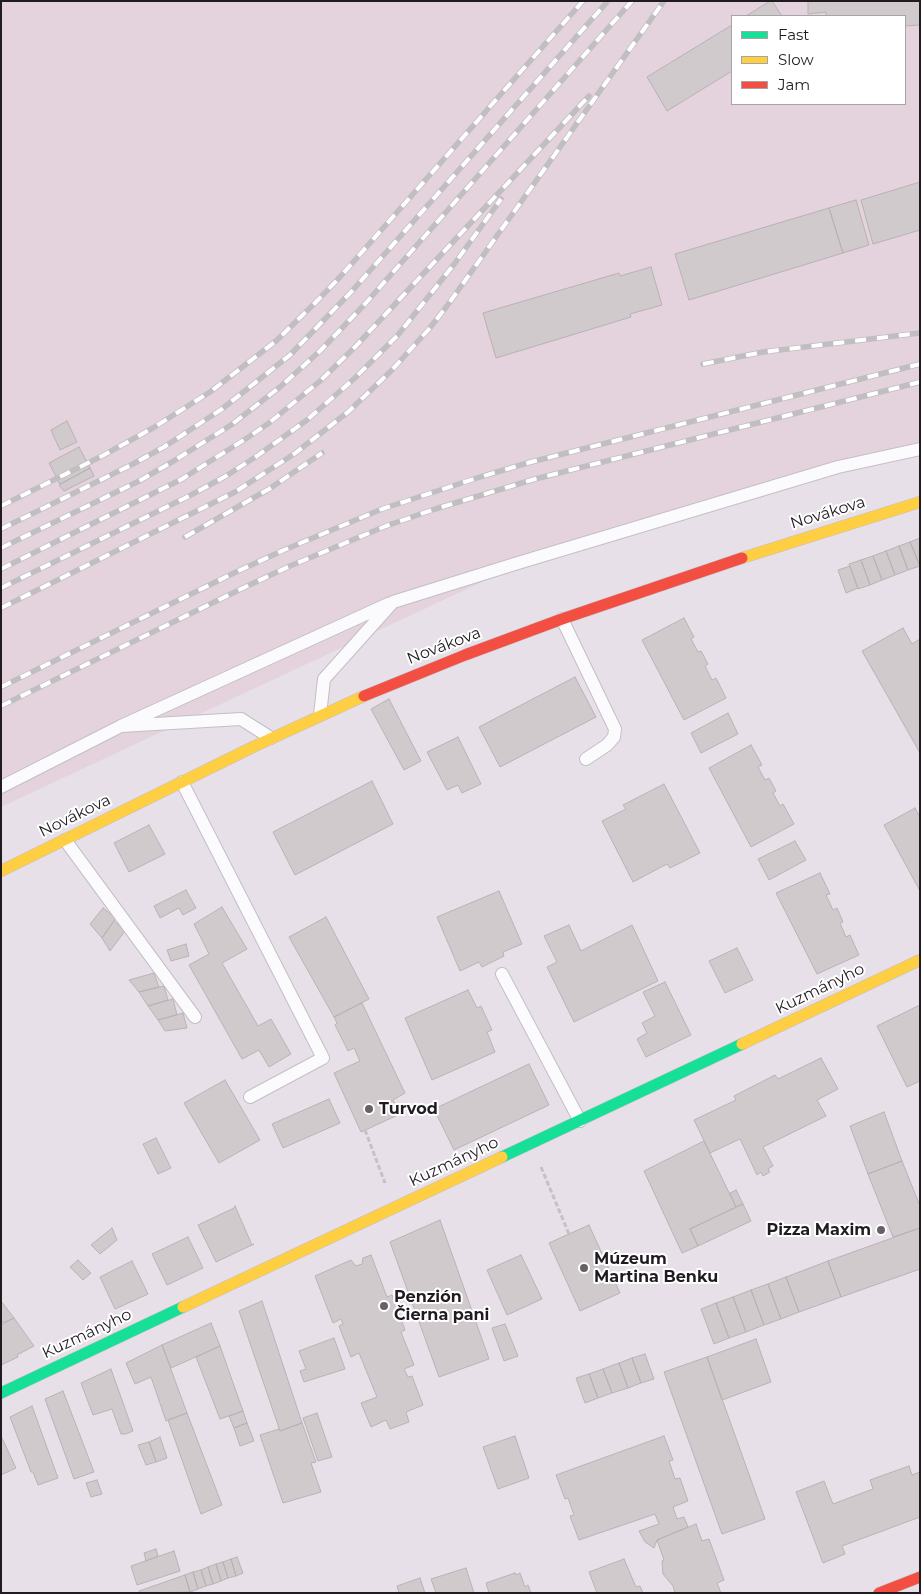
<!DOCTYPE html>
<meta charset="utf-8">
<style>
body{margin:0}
#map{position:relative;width:921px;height:1594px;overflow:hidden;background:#e7e0e8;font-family:Montserrat,sans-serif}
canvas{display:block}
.frame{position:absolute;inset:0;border:2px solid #201b21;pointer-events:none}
.legend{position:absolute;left:731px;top:15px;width:175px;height:90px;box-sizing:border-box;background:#fff;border:1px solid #a6a4a6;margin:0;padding:6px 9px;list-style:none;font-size:15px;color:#201b21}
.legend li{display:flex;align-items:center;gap:10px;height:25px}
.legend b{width:25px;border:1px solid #a6a4a6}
</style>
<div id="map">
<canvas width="921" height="1594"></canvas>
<div class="frame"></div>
<ul class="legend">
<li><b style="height:6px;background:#16e098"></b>Fast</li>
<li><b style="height:6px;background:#ffcf43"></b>Slow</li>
<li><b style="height:6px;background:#f24e42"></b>Jam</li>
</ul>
</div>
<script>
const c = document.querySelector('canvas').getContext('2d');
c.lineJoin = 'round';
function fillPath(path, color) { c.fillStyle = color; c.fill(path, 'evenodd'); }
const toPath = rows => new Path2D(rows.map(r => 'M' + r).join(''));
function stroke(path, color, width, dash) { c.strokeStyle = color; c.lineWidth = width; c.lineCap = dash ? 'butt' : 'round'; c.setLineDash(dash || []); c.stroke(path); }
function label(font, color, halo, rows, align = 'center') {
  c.font = font + ' Montserrat,sans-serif'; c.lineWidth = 4; c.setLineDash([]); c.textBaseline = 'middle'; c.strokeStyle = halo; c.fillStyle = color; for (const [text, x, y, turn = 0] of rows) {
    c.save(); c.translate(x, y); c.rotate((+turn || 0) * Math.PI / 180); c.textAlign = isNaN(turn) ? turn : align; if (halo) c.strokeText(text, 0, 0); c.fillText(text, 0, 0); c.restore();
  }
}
const industrial = toPath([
 [1,1,920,1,920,449,514,567,1,807],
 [732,16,905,16,905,104,732,104]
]);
const building = toPath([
 [770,1,772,1,782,16,746,16,770,1],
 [808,1,920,1,920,25,905,26,905,16,826,16,826,12,808,14,808,1],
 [732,25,732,71,667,111,647,77,732,25],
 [920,182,920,230,873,244,861,200,920,182],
 [856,200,869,245,843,253,829,208,856,200],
 [829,208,843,253,689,300,675,254,829,208],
 [651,267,662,305,630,314,631,317,496,358,483,313,619,273,620,276,651,267],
 [67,421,77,442,60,450,51,430,67,421],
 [79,447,90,468,60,484,49,463,79,447],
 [90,468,94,476,64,491,59,485,90,468],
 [920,538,920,566,910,542,920,538],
 [910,542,920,566,908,570,899,546,910,542],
 [899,546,908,570,895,575,886,551,899,546],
 [886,551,895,575,882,580,873,556,886,551],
 [873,556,882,580,870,585,861,560,873,556],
 [861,560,870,585,858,589,849,564,861,560],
 [850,566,858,588,846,593,838,570,850,566],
 [684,618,694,637,691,639,698,652,701,651,708,664,705,666,712,680,716,678,726,698,684,720,642,640,684,618],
 [903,628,912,644,920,639,920,753,862,651,903,628],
 [575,677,596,717,500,767,479,727,575,677],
 [389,699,421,761,404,770,371,709,389,699],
 [728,713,738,734,701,753,691,733,728,713],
 [458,737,481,784,462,793,458,785,447,790,427,752,458,737],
 [751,745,762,765,758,767,765,780,769,778,776,791,773,793,780,806,783,804,794,824,751,847,709,768,751,745],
 [372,781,393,824,295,875,273,832,372,781],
 [664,784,700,853,670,868,667,864,633,882,602,821,626,809,623,805,664,784],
 [915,808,920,817,920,891,884,825,915,808],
 [149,825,165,854,129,872,114,843,149,825],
 [795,841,806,860,769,880,758,859,795,841],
 [820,873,830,894,826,895,833,910,837,908,843,922,840,923,846,937,850,935,859,955,817,974,776,893,820,873],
 [186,890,196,908,183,915,179,908,160,918,154,906,186,890],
 [499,891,522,944,503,952,504,956,482,967,479,962,460,971,437,917,499,891],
 [222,907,247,949,222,963,258,1026,271,1019,291,1054,269,1067,259,1050,242,1059,189,965,209,954,194,924,222,907],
 [103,908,116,918,102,938,90,924,103,908],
 [326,917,369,999,334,1017,289,937,326,917],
 [114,921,125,931,110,951,102,938,114,921],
 [569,925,581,951,632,925,658,981,574,1022,547,967,557,962,544,936,569,925],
 [186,944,189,956,171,961,167,950,186,944],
 [737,948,753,980,725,993,709,961,737,948],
 [154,973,159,987,139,992,129,980,154,973],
 [665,982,691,1035,646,1057,637,1039,647,1033,642,1023,655,1016,643,992,665,982],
 [164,986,168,1000,148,1006,139,992,164,986],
 [468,990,477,1008,481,1006,492,1030,487,1032,495,1052,432,1080,405,1018,468,990],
 [173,999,177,1015,158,1020,148,1006,173,999],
 [362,1003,405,1093,393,1100,400,1114,361,1132,334,1073,360,1061,354,1048,348,1051,335,1025,337,1023,334,1017,362,1003],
 [920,1005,920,1081,907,1087,877,1026,920,1005],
 [183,1013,187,1028,165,1031,158,1020,183,1013],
 [821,1058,838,1089,817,1100,826,1116,763,1147,773,1166,768,1169,770,1172,763,1176,761,1172,757,1175,740,1139,710,1153,694,1120,736,1100,734,1096,775,1075,778,1079,821,1058],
 [529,1064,549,1105,454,1150,434,1109,529,1064],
 [225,1080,260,1140,219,1163,184,1103,225,1080],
 [329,1099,340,1123,283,1148,272,1124,329,1099],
 [884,1112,902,1161,868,1174,850,1126,884,1112],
 [156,1138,171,1168,158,1174,143,1144,156,1138],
 [704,1141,736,1207,690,1229,698,1246,682,1253,644,1171,704,1141],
 [902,1161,920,1206,920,1228,893,1237,868,1174,902,1161],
 [736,1190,743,1204,736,1207,730,1193,736,1190],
 [743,1204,751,1221,698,1246,690,1229,743,1204],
 [235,1206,252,1245,254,1244,216,1262,198,1225,234,1208,235,1206],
 [440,1220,489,1359,439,1377,390,1242,440,1220],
 [589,1225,620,1293,580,1311,549,1243,589,1225],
 [112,1228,117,1240,100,1254,91,1245,112,1228],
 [920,1228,920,1269,841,1297,828,1261,920,1228],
 [188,1237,203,1268,167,1285,152,1254,188,1237],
 [371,1255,387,1297,392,1295,405,1330,401,1332,414,1365,404,1369,408,1377,412,1376,423,1405,406,1412,409,1422,390,1429,386,1420,371,1427,361,1403,377,1397,359,1353,351,1357,339,1326,343,1324,341,1319,333,1323,315,1276,351,1260,356,1266,362,1264,363,1258,371,1255],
 [521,1255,542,1299,507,1315,487,1270,521,1255],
 [78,1260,91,1273,83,1280,70,1267,78,1260],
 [132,1261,148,1294,115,1309,100,1277,132,1261],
 [828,1261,841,1297,799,1312,786,1277,828,1261],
 [786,1277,799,1312,781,1319,768,1284,786,1277],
 [768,1284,781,1319,764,1325,751,1290,768,1284],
 [751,1290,764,1325,746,1332,733,1297,751,1290],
 [733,1297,746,1332,729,1338,716,1303,733,1297],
 [1,1301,14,1318,4,1323,1,1320,1,1301],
 [262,1301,302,1423,280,1431,239,1311,262,1301],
 [716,1303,729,1338,714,1344,701,1309,716,1303],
 [14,1318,34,1346,17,1355,18,1357,1,1365,1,1324,14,1318],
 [211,1323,220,1346,171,1368,162,1345,211,1323],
 [505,1324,518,1356,504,1361,492,1328,505,1324],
 [334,1338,345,1369,304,1382,300,1371,306,1369,299,1351,334,1338],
 [756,1339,771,1382,722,1400,707,1357,756,1339],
 [162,1345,187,1413,166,1421,151,1377,135,1384,126,1363,162,1345],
 [220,1346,243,1411,220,1419,196,1357,220,1346],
 [645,1354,654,1379,641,1383,632,1358,645,1354],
 [707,1357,765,1519,722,1534,664,1372,707,1357],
 [632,1358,641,1383,628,1388,619,1363,632,1358],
 [619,1363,628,1388,612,1393,603,1369,619,1363],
 [111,1369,133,1431,126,1434,121,1434,112,1409,93,1415,81,1383,111,1369],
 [603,1369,612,1393,598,1398,589,1374,603,1369],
 [589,1374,598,1398,585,1403,576,1378,589,1374],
 [63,1391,94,1472,74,1479,45,1399,63,1391],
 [32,1406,58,1478,38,1485,33,1472,31,1472,10,1417,32,1406],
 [243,1411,247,1423,234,1428,229,1416,243,1411],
 [187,1413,222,1505,201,1514,168,1420,187,1413],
 [317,1413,332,1457,318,1461,303,1418,317,1413],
 [247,1423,254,1441,240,1446,234,1428,247,1423],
 [302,1423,316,1462,311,1463,321,1492,283,1503,260,1435,279,1429,280,1431,302,1423],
 [1,1436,16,1468,1,1475,1,1436],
 [515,1436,529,1478,498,1489,483,1447,515,1436],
 [664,1436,673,1460,669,1461,675,1479,680,1478,688,1501,673,1507,677,1519,684,1517,688,1527,657,1540,654,1548,645,1542,639,1531,659,1524,655,1514,579,1540,570,1516,574,1515,568,1498,565,1499,556,1475,664,1436],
 [160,1437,167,1458,156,1462,149,1442,160,1437],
 [149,1442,156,1462,146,1465,138,1445,149,1442],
 [909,1466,912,1475,920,1472,920,1517,842,1546,845,1554,823,1563,796,1492,824,1481,833,1504,873,1489,870,1480,909,1466],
 [97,1480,102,1494,91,1497,86,1483,97,1480],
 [696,1524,702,1541,709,1539,724,1580,717,1583,721,1593,675,1593,673,1586,663,1574,662,1561,664,1560,657,1540,696,1524],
 [156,1549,158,1556,146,1561,144,1553,156,1549],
 [174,1551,180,1571,137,1585,131,1566,174,1551],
 [237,1557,243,1573,236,1576,231,1559,237,1557],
 [231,1559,236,1576,228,1578,223,1562,231,1559],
 [624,1559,636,1587,640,1586,643,1593,597,1593,589,1572,624,1559],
 [223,1562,228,1578,221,1581,216,1564,223,1562],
 [216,1564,221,1581,213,1584,208,1567,216,1564],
 [208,1567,213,1584,206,1586,201,1570,208,1567],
 [466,1568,474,1593,436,1593,431,1579,466,1568],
 [201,1570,206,1586,198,1589,193,1572,201,1570],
 [193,1572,198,1589,190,1592,185,1575,193,1572],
 [515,1573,516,1575,520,1573,525,1587,528,1585,531,1593,489,1593,486,1583,515,1573],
 [185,1575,190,1592,140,1593,139,1591,185,1575],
 [420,1578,425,1593,399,1593,397,1586,420,1578]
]);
const path = toPath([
 [365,1130,385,1183],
 [541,1167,569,1234]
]);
const lane = toPath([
 [562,619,615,729,614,737,607,745,586,759],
 [320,715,324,679,393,602,518,563,838,467,920,449],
 [121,726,388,604],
 [182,782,323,1058,250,1097],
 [1,787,121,726,241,719,271,738],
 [65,840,195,1017],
 [502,974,580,1121]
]);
const fast = toPath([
 [502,1157,742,1044],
 [1,1393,183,1307]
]);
const slow = toPath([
 [742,558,920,502],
 [1,871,255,746,364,696],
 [742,1044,920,960],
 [183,1307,502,1157]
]);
const jam = toPath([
 [364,696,465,655,562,619,742,558],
 [879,1593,920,1577]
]);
const rail = toPath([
 [703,364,763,352,920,333],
 [1,506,102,456,153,428,210,392,276,341,316,302,340,277,583,1],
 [1,529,131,465,164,447,222,409,290,355,352,291,608,1],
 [185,537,269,489,322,453],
 [1,548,139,481,172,462,231,425,280,387,321,350,365,304,632,1],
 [1,569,182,479,247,438,269,423,320,381,355,347,589,96],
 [1,588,191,495,226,476,257,456,307,420,355,378,398,335,455,263,501,199],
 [1,608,235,492,294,454,348,412,391,371,429,329,447,306,664,1],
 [1,687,236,572,284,550,382,509,480,477,531,462,920,364],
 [1,706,243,588,290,566,386,526,435,509,535,479,920,382]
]);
const markers = [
 [369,1109,5,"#666067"],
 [881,1230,5,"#666067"],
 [584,1268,5,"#666067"],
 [384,1306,5,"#666067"]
];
const streetNames = [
 ["Novákova",828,513,-17],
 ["Novákova",444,646,-21],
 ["Novákova",75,816,-26],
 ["Kuzmányho",820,989,-26],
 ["Kuzmányho",454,1162,-25],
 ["Kuzmányho",87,1334,-25]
];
const poiNames = [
 ["Turvod",379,1109],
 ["Pizza Maxim",871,1230,"right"],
 ["Múzeum",594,1259],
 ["Martina Benku",594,1277],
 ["Penzión",394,1297],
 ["Čierna pani",394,1315]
];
fillPath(industrial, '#e4d3dc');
fillPath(building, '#d1cacc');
stroke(building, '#b9b2b5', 1);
stroke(lane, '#c4bec5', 14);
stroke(fast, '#c4bec5', 12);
stroke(slow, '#c4bec5', 12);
stroke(jam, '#c4bec5', 12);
stroke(path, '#c4c2c5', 3, [5, 2.5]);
stroke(lane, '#fbfafc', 12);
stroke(fast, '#16e098', 11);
stroke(slow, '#ffcf43', 11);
stroke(jam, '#f24e42', 11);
stroke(rail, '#c0bec0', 5.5);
stroke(rail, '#fff', 4, [11]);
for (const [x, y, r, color] of markers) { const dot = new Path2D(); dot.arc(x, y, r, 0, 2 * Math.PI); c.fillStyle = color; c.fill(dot); stroke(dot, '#fff', 2); }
label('16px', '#201b21', '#fff', streetNames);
label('bold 16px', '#201b21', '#fff', poiNames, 'left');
</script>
